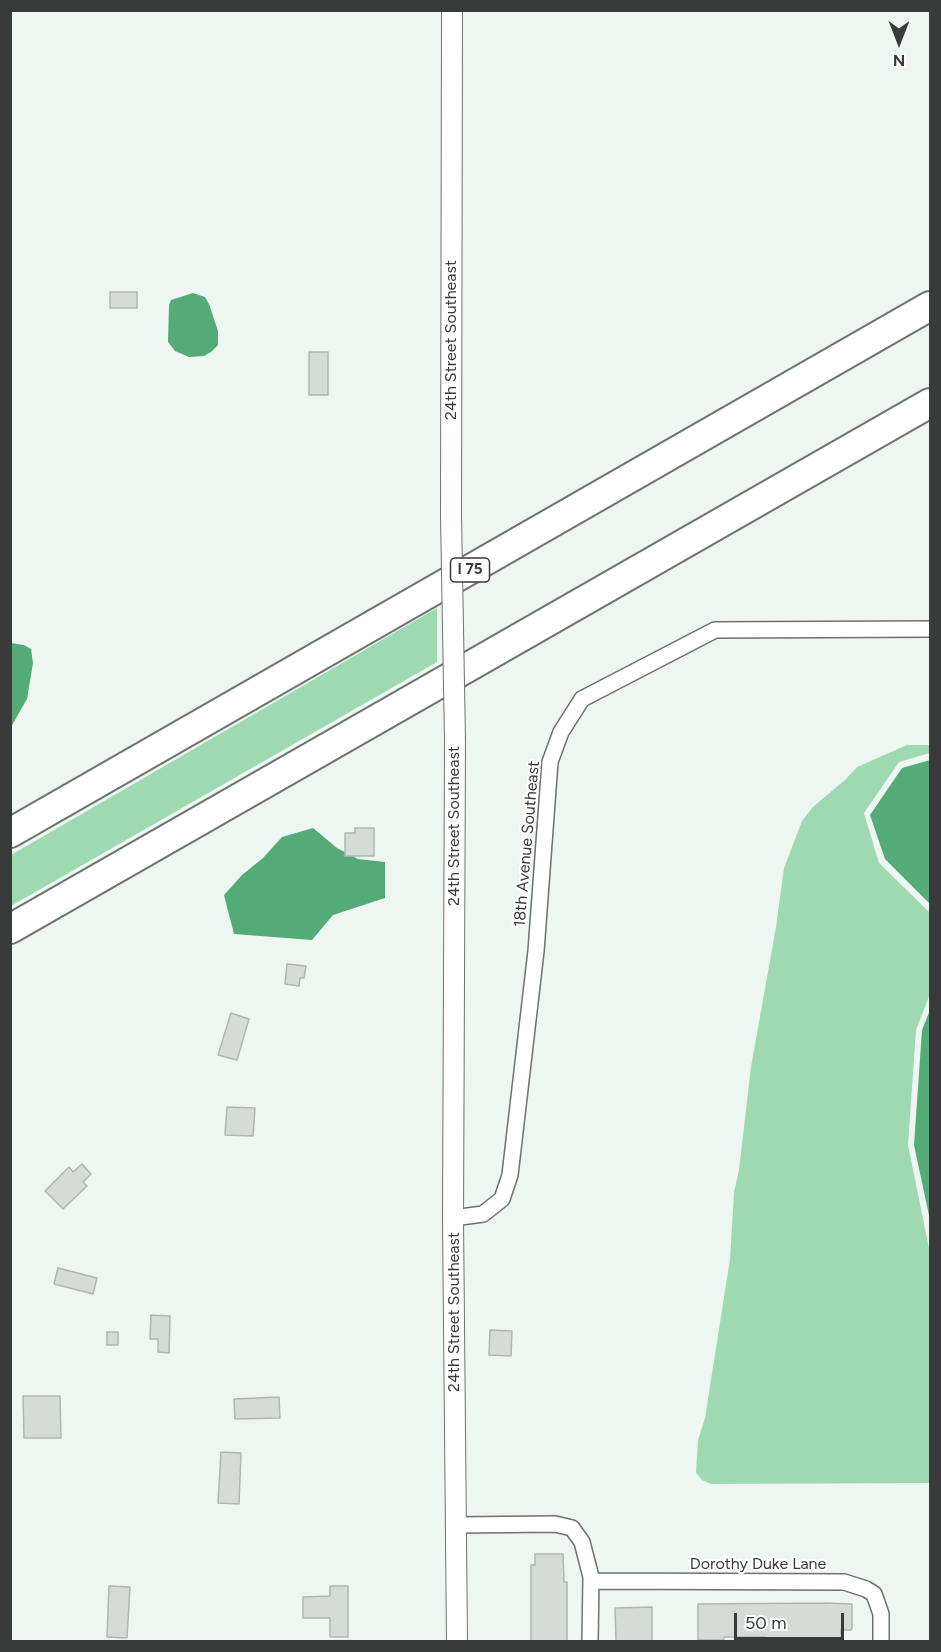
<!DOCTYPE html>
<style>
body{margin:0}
#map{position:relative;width:941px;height:1652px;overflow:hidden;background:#eef6f1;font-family:Figtree,sans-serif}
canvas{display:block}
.frame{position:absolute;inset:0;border:12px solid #383b39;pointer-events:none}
.north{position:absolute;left:869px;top:12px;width:60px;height:60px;-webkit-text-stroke:4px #fff;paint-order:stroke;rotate:180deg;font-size:16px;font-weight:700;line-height:24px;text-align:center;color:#383b39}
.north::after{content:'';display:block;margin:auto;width:21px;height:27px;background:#383b39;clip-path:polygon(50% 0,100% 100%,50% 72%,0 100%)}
.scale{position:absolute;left:734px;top:1613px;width:110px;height:27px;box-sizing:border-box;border:3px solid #383b39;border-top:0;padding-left:8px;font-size:18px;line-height:21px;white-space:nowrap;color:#383b39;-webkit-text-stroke:4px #fff;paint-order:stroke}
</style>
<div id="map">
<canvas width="941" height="1652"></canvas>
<div class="frame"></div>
<div class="north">N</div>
<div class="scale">50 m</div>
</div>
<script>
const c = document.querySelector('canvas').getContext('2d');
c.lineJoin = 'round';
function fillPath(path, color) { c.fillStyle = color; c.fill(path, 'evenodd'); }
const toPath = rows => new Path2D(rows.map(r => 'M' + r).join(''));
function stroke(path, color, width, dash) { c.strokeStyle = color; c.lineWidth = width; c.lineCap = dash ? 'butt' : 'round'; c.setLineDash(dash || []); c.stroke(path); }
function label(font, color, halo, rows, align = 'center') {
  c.font = font + ' Figtree,sans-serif'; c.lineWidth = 4.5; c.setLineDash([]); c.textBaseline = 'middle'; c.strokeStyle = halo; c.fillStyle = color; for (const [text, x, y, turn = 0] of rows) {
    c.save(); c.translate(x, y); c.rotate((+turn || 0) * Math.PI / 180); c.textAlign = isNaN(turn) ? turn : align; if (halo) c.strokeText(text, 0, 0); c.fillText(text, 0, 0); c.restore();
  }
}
const green = toPath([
 [437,608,437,662,11,906,11,855],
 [907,745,930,745,930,753,899,762,864,813,879,863,930,913,930,994,916,1030,908,1145,930,1253,930,1483,711,1484,702,1480,696,1473,698,1440,705,1418,730,1259,734,1192,739,1170,751,1067,776,927,784,868,802,821,813,807,846,779,857,767]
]);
const water = toPath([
 [193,293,205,297,209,304,218,331,218,345,211,352,204,356,189,357,175,351,168,342,169,305,171,300],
 [11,643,24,645,31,649,33,663,27,699,11,727],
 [930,760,930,904,885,859,870,815,902,768],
 [313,828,337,848,358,859,385,862,385,898,333,915,312,940,234,934,224,895,242,875,263,858,282,837],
 [930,1010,930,1220,914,1145,922,1030]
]);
const building = toPath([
 [110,292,137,292,137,308,110,308,110,292],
 [309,352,328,352,328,395,309,395,309,352],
 [355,828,374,828,374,856,345,856,345,833,355,833,355,828],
 [287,964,306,966,304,978,300,978,299,986,285,984,287,964],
 [231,1013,249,1019,237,1060,218,1055,231,1013],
 [227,1107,255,1108,253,1136,225,1135,227,1107],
 [82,1164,91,1174,83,1182,87,1186,63,1209,45,1191,69,1167,73,1172,82,1164],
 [58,1268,97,1278,93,1294,54,1284,58,1268],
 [151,1315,170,1316,169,1353,158,1352,158,1339,150,1339,151,1315],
 [490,1330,512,1331,511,1356,489,1355,490,1330],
 [107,1332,118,1332,118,1345,107,1345,107,1332],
 [23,1396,60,1396,61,1438,24,1438,23,1396],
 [279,1397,280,1418,235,1419,234,1399,279,1397],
 [221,1452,241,1453,239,1504,218,1503,221,1452],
 [535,1554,563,1554,564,1582,567,1582,567,1641,531,1641,531,1565,535,1565,535,1554],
 [109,1586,130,1587,127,1638,107,1637,109,1586],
 [330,1586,348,1586,348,1637,330,1637,330,1618,303,1618,303,1597,330,1596,330,1586],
 [825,1603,852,1604,852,1628,851,1630,841,1630,841,1640,771,1641,765,1641,765,1637,724,1637,724,1640,698,1640,698,1604,825,1603],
 [652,1607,652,1641,616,1641,615,1608,652,1607]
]);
const minor = toPath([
 [453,1218,483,1214,502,1199,510,1175,536,951,550,762,561,732,582,699,715,630,930,629],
 [456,1525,555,1524,572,1528,582,1542,591,1577,590,1642],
 [591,1581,844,1582,866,1589,874,1594,881,1614,881,1642]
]);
const tertiary = toPath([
 [451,515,452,10],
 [455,741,453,1218,457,1642]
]);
const motorway = toPath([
 [10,833,930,306],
 [10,929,930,403]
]);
const tertiaryBridge = toPath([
 [451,515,455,741]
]);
const shields = [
 [470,570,39]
];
const shieldNames = [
 ["I 75",470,570]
];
const streetNames = [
 ["24th Street Southeast",451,340,-90],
 ["24th Street Southeast",454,826,-90],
 ["18th Avenue Southeast",527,844,-85],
 ["24th Street Southeast",454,1312,-90],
 ["Dorothy Duke Lane",758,1564]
];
fillPath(green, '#9fd9b2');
fillPath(water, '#54ab77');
fillPath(building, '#d5dcd7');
stroke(building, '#afb6b1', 1.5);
stroke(minor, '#6c726e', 18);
stroke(tertiary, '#6c726e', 22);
stroke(motorway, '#6c726e', 32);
stroke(minor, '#fff', 15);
stroke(tertiary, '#fff', 20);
stroke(motorway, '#fff', 28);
stroke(tertiaryBridge, '#6c726e', 22, []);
stroke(tertiaryBridge, '#fff', 20);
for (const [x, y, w] of shields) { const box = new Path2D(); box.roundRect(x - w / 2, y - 12, w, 24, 4.5); c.fillStyle = '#fff'; c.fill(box); stroke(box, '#383b39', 1.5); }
label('bold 15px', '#383b39', null, shieldNames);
label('16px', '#383b39', '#fff', streetNames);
</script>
